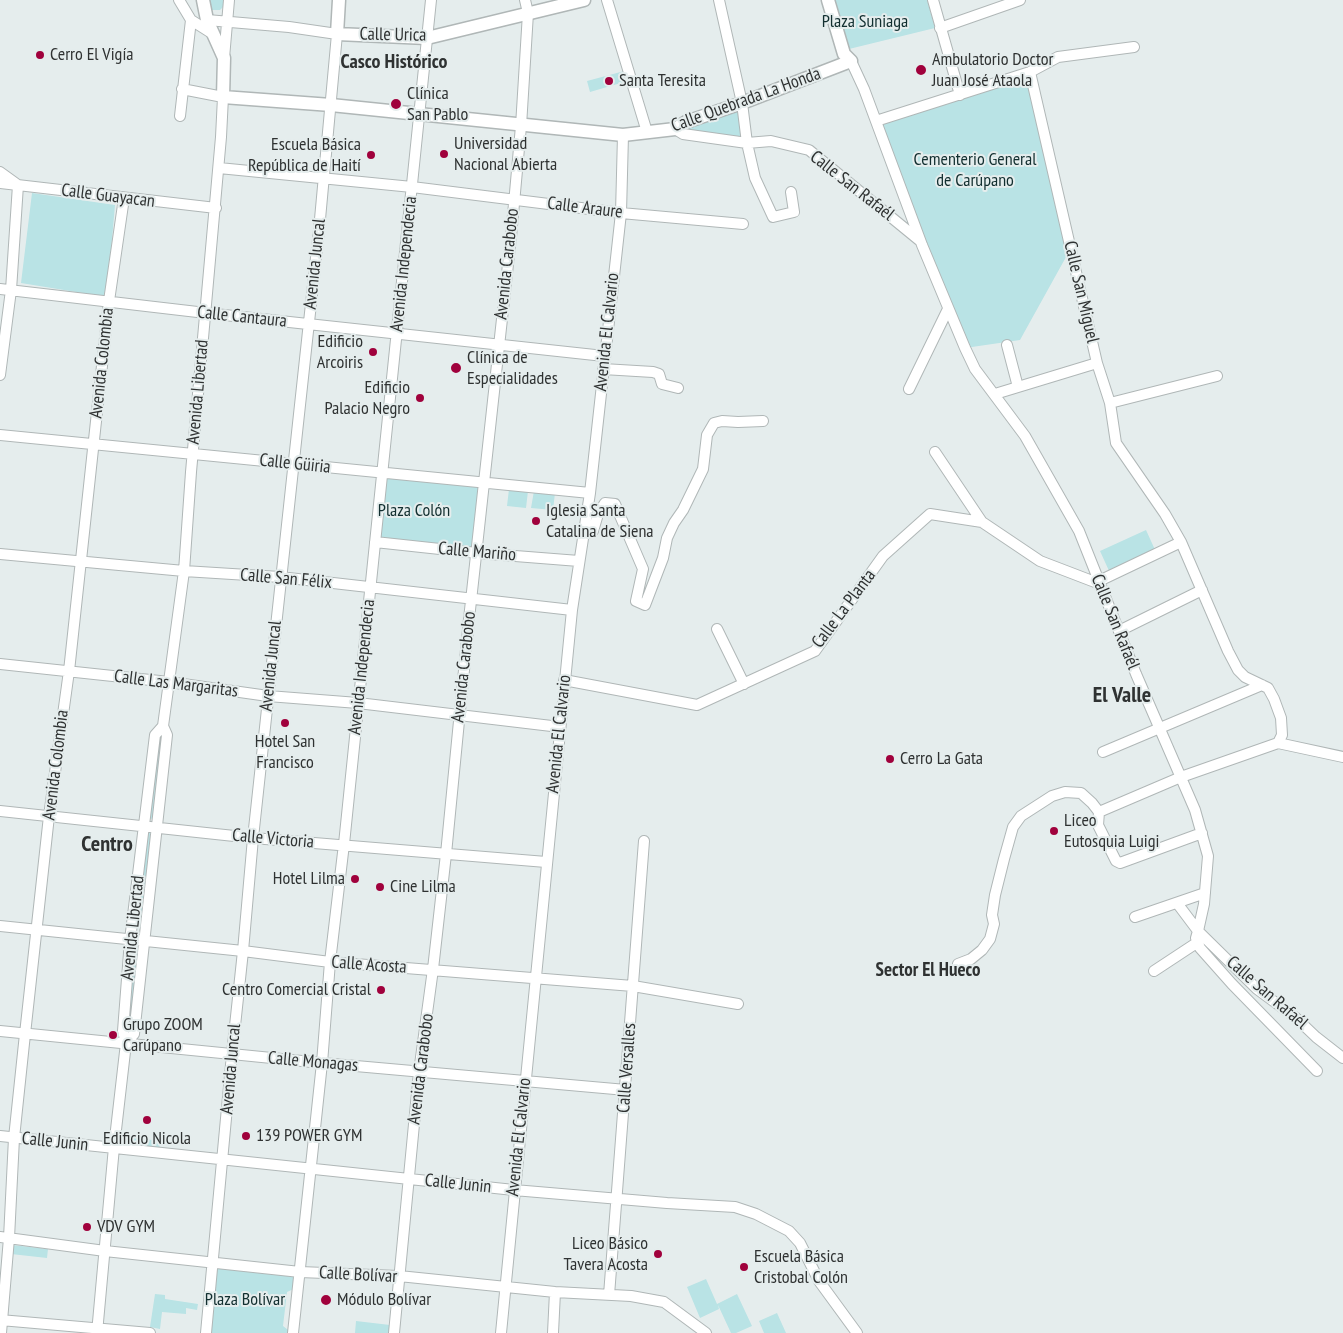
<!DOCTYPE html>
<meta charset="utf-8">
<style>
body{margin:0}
canvas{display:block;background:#e5eded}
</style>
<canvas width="1343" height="1333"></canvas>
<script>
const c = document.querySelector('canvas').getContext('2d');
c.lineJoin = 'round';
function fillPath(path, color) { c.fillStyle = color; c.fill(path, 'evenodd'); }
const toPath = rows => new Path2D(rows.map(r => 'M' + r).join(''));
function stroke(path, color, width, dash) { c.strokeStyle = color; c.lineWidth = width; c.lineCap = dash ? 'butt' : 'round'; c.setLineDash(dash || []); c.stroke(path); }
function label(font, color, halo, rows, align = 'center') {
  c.font = font + ' "PT Sans Narrow",sans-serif'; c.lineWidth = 4; c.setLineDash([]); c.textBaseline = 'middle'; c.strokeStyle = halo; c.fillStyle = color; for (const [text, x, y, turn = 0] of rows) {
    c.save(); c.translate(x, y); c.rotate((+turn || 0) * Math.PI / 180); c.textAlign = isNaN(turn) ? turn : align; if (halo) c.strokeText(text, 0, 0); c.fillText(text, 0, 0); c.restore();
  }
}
const green = toPath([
 [208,0,225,0,223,7,220,10,211,10],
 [835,0,927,0,935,28,849,49],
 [628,70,631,80,590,92,587,81],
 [1030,72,1071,248,1020,340,965,348,876,121],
 [741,107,745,140,679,129],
 [32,193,115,205,107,297,21,283],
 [386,476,480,487,472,550,378,539],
 [509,489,528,491,526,508,507,506],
 [534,491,555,493,553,510,531,508],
 [1146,530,1156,552,1110,573,1100,551],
 [162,732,154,818,150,819,149,817,158,735],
 [151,830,140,926,136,929,147,834,148,831],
 [135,946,139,949,130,1032,127,1034,133,948],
 [126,1137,161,1141,159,1149,125,1144],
 [12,1245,48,1249,47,1258,11,1254],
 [215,1264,298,1276,296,1288,287,1292,283,1326,292,1333,209,1333],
 [706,1279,717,1304,737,1294,752,1326,736,1333,731,1333,718,1305,719,1309,700,1318,687,1287],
 [155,1294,165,1295,165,1299,198,1304,197,1310,186,1308,186,1314,162,1312,160,1329,150,1327],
 [777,1313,786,1333,764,1333,759,1321],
 [356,1321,390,1325,389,1333,355,1333]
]);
const minor = toPath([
 [179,0,191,20,213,34],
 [607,0,647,132],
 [719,0,742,103,747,143,755,178,773,217,794,212,791,192],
 [933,0,960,95],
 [940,28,1020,0],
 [224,58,229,0],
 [851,61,864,89,922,245,965,348,975,369,1025,436,1079,531,1136,674,1195,810,1208,856,1204,904,1198,931,1257,989,1295,1017,1316,1037,1343,1058],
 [1030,72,1097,363,1110,403,1217,376],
 [180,116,191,20],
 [876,121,1030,72,1058,57,1134,47],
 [675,129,683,134,747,143,771,141,809,150,919,240],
 [219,168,412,187,621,213,743,224],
 [0,172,18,185,11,290,0,375],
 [0,183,216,208],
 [0,289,206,313,604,356],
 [1007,345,1018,387],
 [603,369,653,372,659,374,662,384,678,388],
 [909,389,948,309],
 [995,394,1097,363],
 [1110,403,1116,443,1165,514,1181,542,1228,651,1238,670,1245,677,1268,688,1274,699,1281,718,1282,735,1278,743],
 [0,435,590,493],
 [935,452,982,522],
 [583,535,593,531,598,514,605,503,615,504,643,569,636,601,645,605,663,558,667,538,674,523,683,510,703,469,707,435,714,423,722,421,738,422,763,421],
 [375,542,477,553,579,561],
 [0,554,184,571,280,577,572,610],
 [1099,581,1181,542],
 [717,629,744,684],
 [1119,631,1202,590],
 [0,664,169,682,268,696,358,703,560,727],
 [564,680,697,705,815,651,883,556,930,514,982,522,1040,561,1100,584],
 [1103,752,1262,685],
 [0,811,253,838,546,862],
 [1202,833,1120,863,1116,861,1098,825,1099,812,1181,777,1278,743,1343,757],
 [1177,903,1198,931,1196,938,1200,948,1232,984,1317,1071],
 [1135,917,1205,893],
 [0,926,243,951,330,962,633,986,738,1004],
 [958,964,971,959,982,950,990,939,994,924,992,915,995,895,1004,859,1013,827,1021,816,1052,796,1065,792,1081,793,1092,803,1099,812],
 [1154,971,1198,942],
 [0,1031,322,1063,626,1090],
 [126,1043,134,1034,167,735,163,726,184,571,191,472,221,137,223,97,182,89],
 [0,1136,514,1190,667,1203,735,1207,756,1214,789,1231,800,1243,819,1281,857,1333],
 [0,1237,105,1251,300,1272,399,1276,555,1292,631,1296,664,1302,706,1333],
 [609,1295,644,841],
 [0,1320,150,1333],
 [1,1333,9,1238,14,1138,25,1034,49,816,69,671,109,301,124,198],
 [97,1333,114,1147,126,1043,123,1031,130,940,155,735,163,726],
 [206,1333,232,1054,243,951,253,838,319,230,337,34,289,27,207,20],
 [293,1333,322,1063,330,962,344,844,431,0],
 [394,1333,419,1072,433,969,446,854,469,619,511,237,521,126,528,13,525,0],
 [501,1333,572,610,590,493,621,213,623,135],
 [553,1333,555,1292]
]);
const major = toPath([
 [203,0,207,20,224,58,223,97,331,105,623,135,675,129,686,122,742,103,851,61,844,54,828,0],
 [339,0,337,34,427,38,584,0]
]);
const markers = [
 [40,55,5,"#a0013c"],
 [921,70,6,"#a0013c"],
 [609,81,5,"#a0013c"],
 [396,104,6,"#a0013c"],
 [444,154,5,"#a0013c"],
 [371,155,5,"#a0013c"],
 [373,352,5,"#a0013c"],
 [456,368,6,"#a0013c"],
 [420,398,5,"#a0013c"],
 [536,521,5,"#a0013c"],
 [285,723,5,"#a0013c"],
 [890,759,5,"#a0013c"],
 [1054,831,5,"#a0013c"],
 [355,879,5,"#a0013c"],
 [380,887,5,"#a0013c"],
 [381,990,5,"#a0013c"],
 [113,1035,5,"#a0013c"],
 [147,1120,5,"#a0013c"],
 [246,1136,5,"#a0013c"],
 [87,1227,5,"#a0013c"],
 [658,1254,5,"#a0013c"],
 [744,1267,5,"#a0013c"],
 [326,1300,6,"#a0013c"]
];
const parkNames = [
 ["Plaza Suniaga",865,22],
 ["Cementerio General",975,160],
 ["de Carúpano",975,181],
 ["Plaza Colón",414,511],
 ["Plaza Bolívar",245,1300]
];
const streetNames = [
 ["Calle Urica",393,35,1],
 ["Calle Quebrada La Honda",746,100,-20],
 ["Calle San Rafaél",852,186,38],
 ["Calle Guayacan",108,196,7],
 ["Calle Araure",585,208,7],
 ["Avenida Juncal",315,264,-84],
 ["Avenida Independecia",404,264,-84],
 ["Avenida Carabobo",507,264,-84],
 ["Calle San Miguel",1081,292,77],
 ["Calle Cantaura",242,317,6],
 ["Avenida El Calvario",607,332,-84],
 ["Avenida Colombia",102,363,-84],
 ["Avenida Libertad",198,392,-85],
 ["Calle Güiria",295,464,6],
 ["Calle Mariño",477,552,5],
 ["Calle San Félix",286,579,5],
 ["Calle La Planta",844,609,-53],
 ["Calle San Rafaél",1115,622,68],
 ["Avenida Juncal",271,666,-84],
 ["Avenida Independecia",362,667,-84],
 ["Avenida Carabobo",464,667,-84],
 ["Calle Las Margaritas",176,684,7],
 ["Avenida El Calvario",559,734,-84],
 ["Avenida Colombia",56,765,-83],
 ["Calle Victoria",273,839,5],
 ["Avenida Libertad",133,928,-84],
 ["Calle Acosta",369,965,4],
 ["Calle San Rafaél",1267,993,41],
 ["Calle Monagas",313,1062,5],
 ["Calle Versalles",627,1068,-86],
 ["Avenida Juncal",231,1069,-85],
 ["Avenida Carabobo",421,1069,-83],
 ["Avenida El Calvario",519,1137,-84],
 ["Calle Junin",55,1142,6],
 ["Calle Junin",458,1184,6],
 ["Calle Bolívar",358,1275,3]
];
const poiNames = [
 ["Cerro El Vigía",50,55],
 ["Ambulatorio Doctor",932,60],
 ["Juan José Ataola",932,81],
 ["Santa Teresita",619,81],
 ["Clínica",407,94],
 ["San Pablo",407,115],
 ["Universidad",454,144],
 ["Nacional Abierta",454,165],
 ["Escuela Básica",361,145,"right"],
 ["República de Haití",361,166,"right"],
 ["Edificio",363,342,"right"],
 ["Arcoiris",363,363,"right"],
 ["Clínica de",467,358],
 ["Especialidades",467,379],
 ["Edificio",410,388,"right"],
 ["Palacio Negro",410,409,"right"],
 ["Iglesia Santa",546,511],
 ["Catalina de Siena",546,532],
 ["Hotel San",285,742,"center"],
 ["Francisco",285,763,"center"],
 ["Cerro La Gata",900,759],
 ["Liceo",1064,821],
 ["Eutosquia Luigi",1064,842],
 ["Hotel Lilma",345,879,"right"],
 ["Cine Lilma",390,887],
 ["Centro Comercial Cristal",371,990,"right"],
 ["Grupo ZOOM",123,1025],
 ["Carúpano",123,1046],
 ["139 POWER GYM",256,1136],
 ["Edificio Nicola",147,1139,"center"],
 ["VDV GYM",97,1227],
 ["Liceo Básico",648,1244,"right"],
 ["Tavera Acosta",648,1265,"right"],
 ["Escuela Básica",754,1257],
 ["Cristobal Colón",754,1278],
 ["Módulo Bolívar",337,1300]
];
const neighbourhoodNames = [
 ["Sector El Hueco",928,971]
];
const quarterNames = [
 ["Casco Histórico",394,62]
];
const districtNames = [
 ["El Valle",1122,696],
 ["Centro",107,845]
];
fillPath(green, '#b9e3e5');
stroke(minor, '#b0b7b7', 12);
stroke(major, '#b0b7b7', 15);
stroke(minor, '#fff', 10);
stroke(major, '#fff', 12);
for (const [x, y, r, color] of markers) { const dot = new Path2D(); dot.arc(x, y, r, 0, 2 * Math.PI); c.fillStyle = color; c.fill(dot); stroke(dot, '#e5eded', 2); }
label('18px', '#122f30', '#e5eded', parkNames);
label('18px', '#2f3232', '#e5eded', streetNames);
label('18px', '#2f3232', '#e5eded', poiNames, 'left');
label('bold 19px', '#2f3232', '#e5eded', neighbourhoodNames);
label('bold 20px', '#2f3232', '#e5eded', quarterNames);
label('bold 22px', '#2f3232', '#e5eded', districtNames);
</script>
